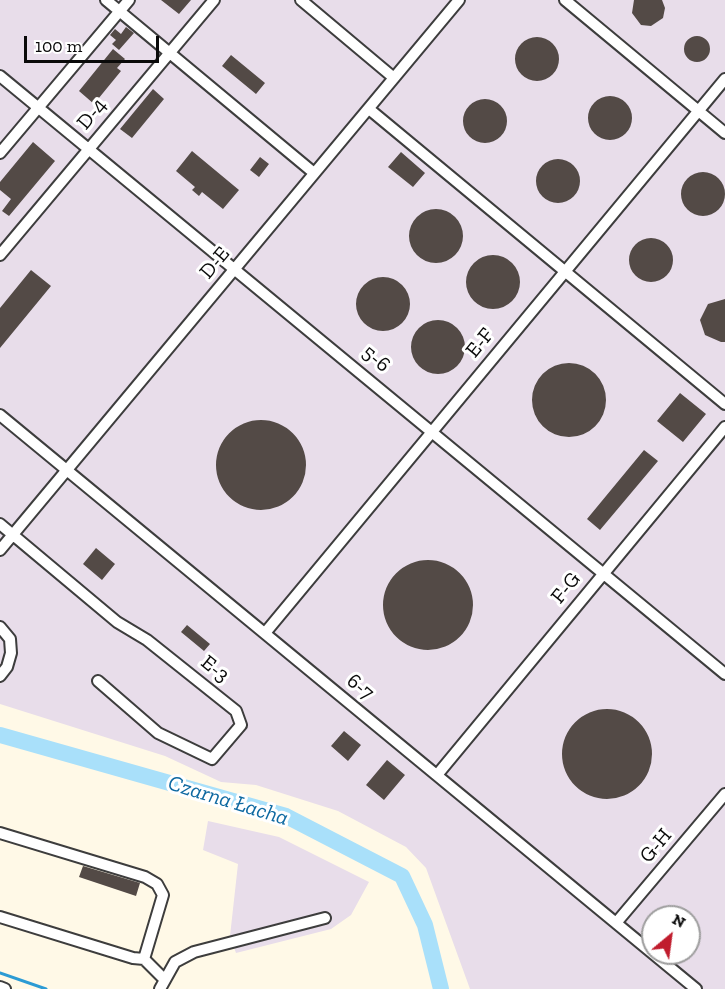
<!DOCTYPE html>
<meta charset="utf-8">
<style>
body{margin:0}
#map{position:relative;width:725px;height:989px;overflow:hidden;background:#fff9e7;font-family:"Zilla Slab",serif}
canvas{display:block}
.north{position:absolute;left:641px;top:905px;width:60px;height:60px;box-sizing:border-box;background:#fff;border:2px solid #9d9d9d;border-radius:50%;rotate:29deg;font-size:16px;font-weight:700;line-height:24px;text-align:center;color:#0a0a0a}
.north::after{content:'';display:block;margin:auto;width:21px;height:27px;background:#c01c2d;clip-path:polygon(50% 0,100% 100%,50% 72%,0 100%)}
.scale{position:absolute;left:24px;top:36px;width:135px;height:27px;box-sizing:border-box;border:3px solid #0a0a0a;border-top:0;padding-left:8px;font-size:18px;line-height:21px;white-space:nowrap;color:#0a0a0a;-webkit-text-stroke:4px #fff;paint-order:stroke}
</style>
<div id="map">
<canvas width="725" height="989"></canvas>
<div class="north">N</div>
<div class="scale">100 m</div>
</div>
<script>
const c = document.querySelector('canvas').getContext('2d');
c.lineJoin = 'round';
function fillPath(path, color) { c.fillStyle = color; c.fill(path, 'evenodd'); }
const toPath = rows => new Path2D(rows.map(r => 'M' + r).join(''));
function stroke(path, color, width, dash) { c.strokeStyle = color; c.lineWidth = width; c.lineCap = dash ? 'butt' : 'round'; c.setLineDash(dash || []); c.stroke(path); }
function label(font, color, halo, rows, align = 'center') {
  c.font = font + ' "Zilla Slab",serif'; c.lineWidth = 6; c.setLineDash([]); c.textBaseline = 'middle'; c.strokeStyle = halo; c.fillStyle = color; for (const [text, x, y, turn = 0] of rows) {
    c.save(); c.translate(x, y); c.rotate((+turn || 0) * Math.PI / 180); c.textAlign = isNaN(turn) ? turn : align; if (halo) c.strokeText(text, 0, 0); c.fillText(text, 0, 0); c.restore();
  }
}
const industrial = toPath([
 [0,0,725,0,725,989,470,989,426,868,406,847,338,811,256,785,221,782,165,756,0,704],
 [653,917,689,917,689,953,653,953],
 [208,821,279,837,369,882,351,915,331,929,236,953,230,936,238,864,203,850]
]);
const stream = toPath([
 [0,973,46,989]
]);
const river = toPath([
 [0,735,286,816,402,876,425,925,441,989]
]);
const building = toPath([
 [161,0,191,0,179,14],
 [634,0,662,0,665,8,663,18,651,26,641,25,632,13],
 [126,27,134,33,119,50,112,44,116,40,110,35,115,29,121,34],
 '684 49a13 13 0 1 1 26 0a13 13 0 1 1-26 0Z',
 '515 59a22 22 0 1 1 44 0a22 22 0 1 1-44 0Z',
 [113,49,125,59,117,68,121,71,94,104,79,91],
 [231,55,265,83,256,94,222,66],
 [153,89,164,99,132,138,120,129],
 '588 118a22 22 0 1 1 44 0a22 22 0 1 1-44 0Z',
 '463 121a22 22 0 1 1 44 0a22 22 0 1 1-44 0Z',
 [33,142,55,161,9,216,2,211,11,199,0,190,0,182],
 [192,151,239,190,223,209,202,192,199,196,192,190,195,187,176,171],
 [401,152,425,173,413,187,388,167],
 [260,157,269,164,259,177,250,170],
 '536 181a22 22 0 1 1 44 0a22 22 0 1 1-44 0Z',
 '681 194a22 22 0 1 1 44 0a22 22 0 1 1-44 0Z',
 '409 236a27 27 0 1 1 54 0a27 27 0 1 1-54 0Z',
 '629 260a22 22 0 1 1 44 0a22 22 0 1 1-44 0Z',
 '466 282a27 27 0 1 1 54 0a27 27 0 1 1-54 0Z',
 [31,270,51,286,0,348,0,308],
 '356 304a27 27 0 1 1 54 0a27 27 0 1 1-54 0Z',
 [725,299,725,342,721,342,705,335,700,320,708,304],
 '411 347a27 27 0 1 1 54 0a27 27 0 1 1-54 0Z',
 '532 400a37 37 0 1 1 74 0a37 37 0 1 1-74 0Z',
 [680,393,706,414,683,442,657,421],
 '216 465a45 45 0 1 1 90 0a45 45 0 1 1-90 0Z',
 [644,450,658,461,600,530,587,519],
 [96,548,115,564,102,580,83,564],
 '383 605a45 45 0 1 1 90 0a45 45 0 1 1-90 0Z',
 [187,625,210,644,204,651,181,632],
 '562 754a45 45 0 1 1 90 0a45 45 0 1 1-90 0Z',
 [344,731,361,745,348,761,331,746],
 [387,760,405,775,384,800,366,785],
 [83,866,140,883,136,896,79,877]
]);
const minor = toPath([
 [106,0,314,173],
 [301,0,394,78],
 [565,0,725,133],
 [0,76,725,674],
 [369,109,725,404],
 [0,153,129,0],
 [0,255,214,0],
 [0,415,696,989],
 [0,524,117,622,147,640,236,711,241,725,212,759,158,733,98,681],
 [0,550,459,0],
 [0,627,10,639,11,653,7,667,0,676],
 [265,633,725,79],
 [437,775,725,427],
 [0,833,145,877,157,884,163,895,144,959,164,979],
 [0,917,133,958,144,959],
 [616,923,725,794],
 [0,987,5,989],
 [160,989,175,962,194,952,325,918]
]);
const streetNames = [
 ["D-4",92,114,-50],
 ["D-E",215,263,-50],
 ["E-F",480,343,-51],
 ["5-6",376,359,40],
 ["F-G",566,588,-51],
 ["E-3",215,669,39],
 ["6-7",360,687,40],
 ["G-H",656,846,-50]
];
const waterNames = [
 ["Czarna Łacha",228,801,17]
];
fillPath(industrial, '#e8ddea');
stroke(stream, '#2c9bd4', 3);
stroke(river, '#a9e0fa', 16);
fillPath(building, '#534a46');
stroke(minor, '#3d3d3d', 14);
stroke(minor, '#fff', 10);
label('21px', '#0a0a0a', '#fff', streetNames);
label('italic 22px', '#0e69a1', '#fff', waterNames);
</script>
